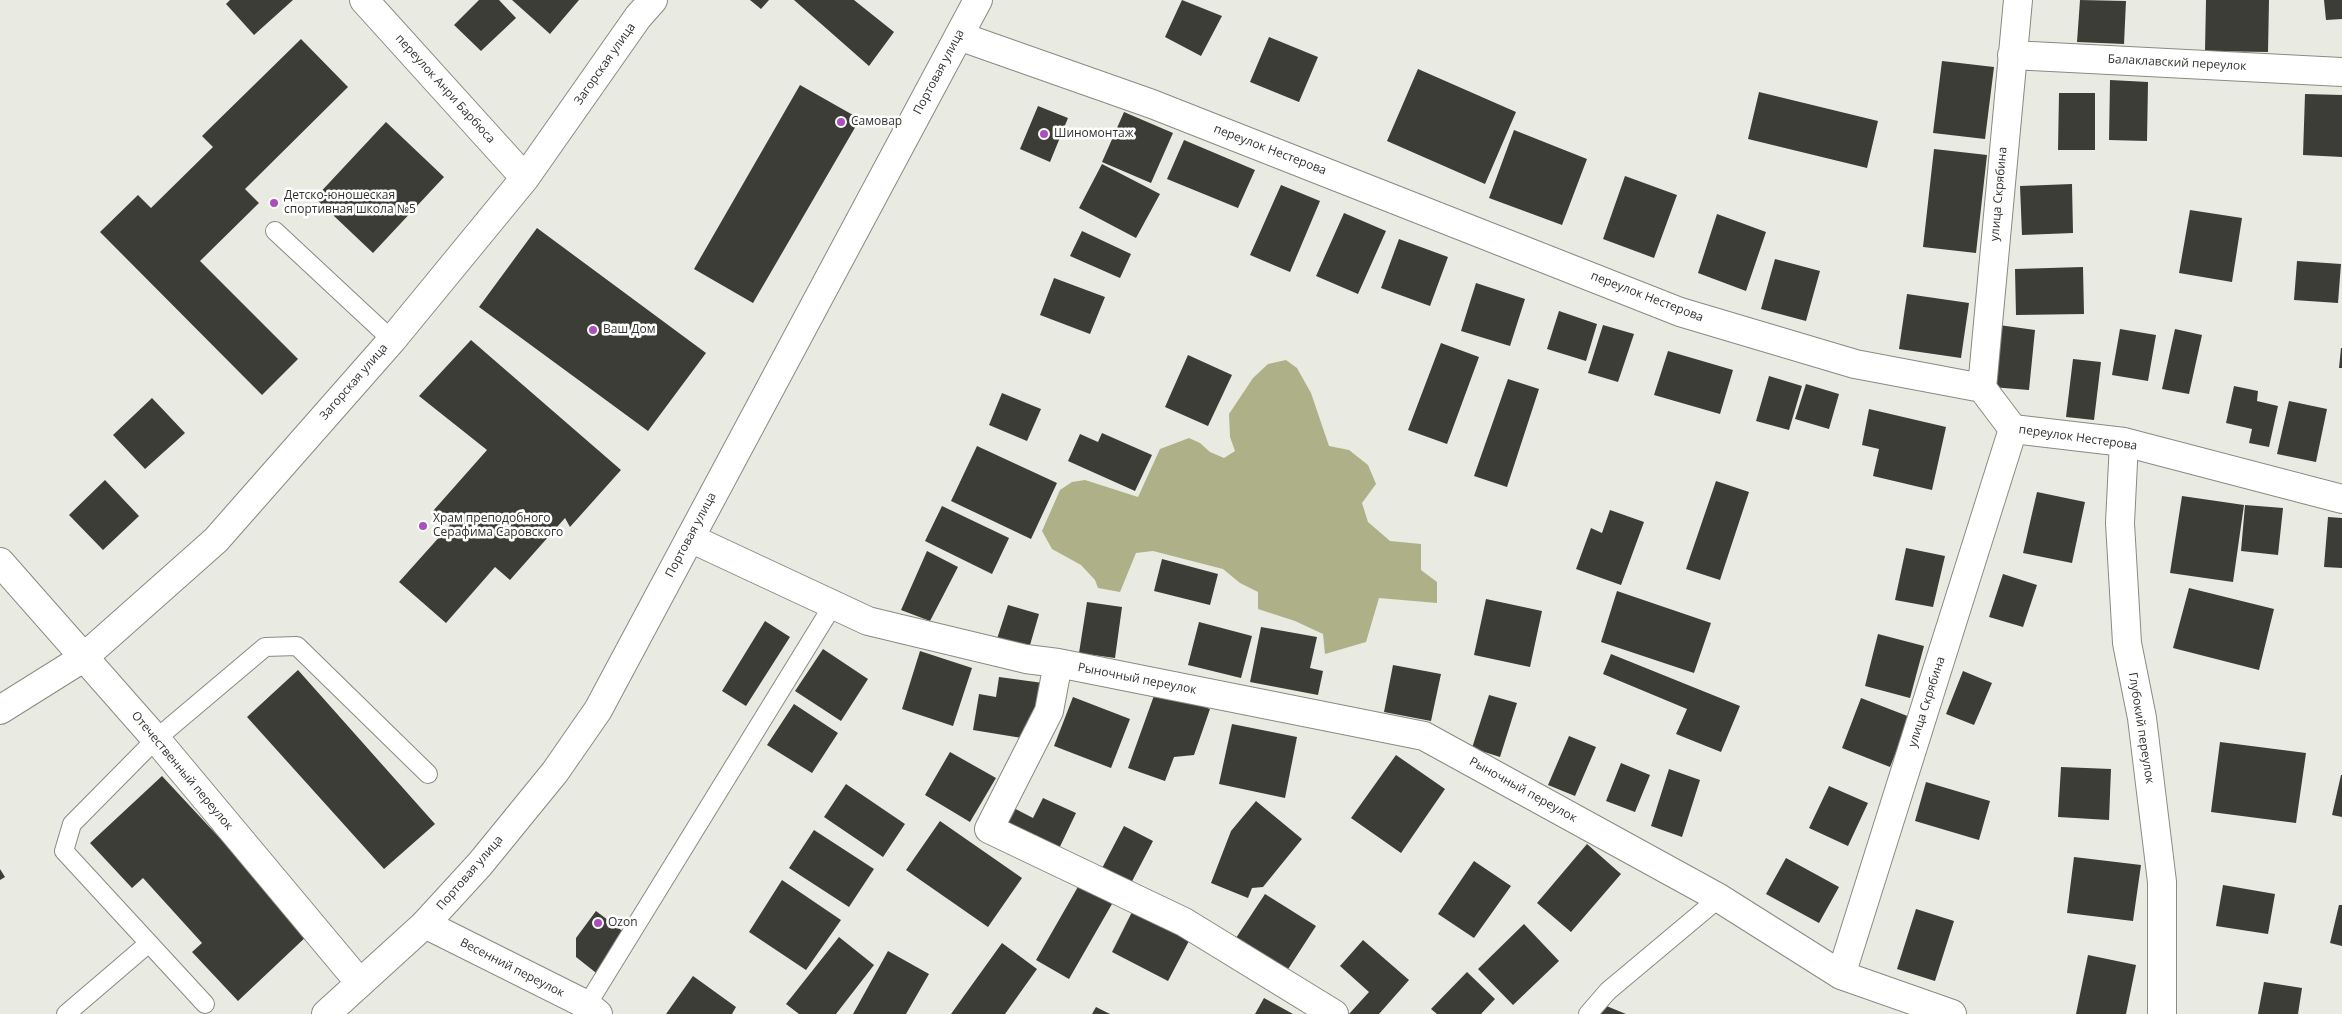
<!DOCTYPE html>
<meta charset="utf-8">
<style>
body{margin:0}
canvas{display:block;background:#e9eae2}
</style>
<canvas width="2342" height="1014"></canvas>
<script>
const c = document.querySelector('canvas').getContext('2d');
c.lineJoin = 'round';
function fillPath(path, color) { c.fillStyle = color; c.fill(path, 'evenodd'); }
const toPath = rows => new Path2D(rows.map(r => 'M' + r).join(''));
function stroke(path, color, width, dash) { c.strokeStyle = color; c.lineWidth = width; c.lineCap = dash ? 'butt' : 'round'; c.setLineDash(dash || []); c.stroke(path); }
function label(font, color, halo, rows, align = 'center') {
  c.font = font + ' "Open Sans",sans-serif'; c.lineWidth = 5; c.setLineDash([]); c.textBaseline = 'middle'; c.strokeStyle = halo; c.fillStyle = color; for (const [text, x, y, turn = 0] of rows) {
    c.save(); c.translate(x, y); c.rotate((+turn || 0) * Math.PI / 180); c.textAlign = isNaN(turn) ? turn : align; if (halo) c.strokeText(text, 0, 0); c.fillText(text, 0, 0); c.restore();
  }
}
const forest = toPath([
 [1286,360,1297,368,1311,393,1329,446,1349,450,1368,465,1376,484,1362,503,1368,522,1390,541,1421,544,1421,570,1437,582,1437,603,1379,598,1366,642,1325,654,1323,634,1295,621,1258,609,1258,592,1240,583,1223,569,1153,551,1136,553,1120,592,1098,588,1095,580,1081,565,1052,549,1042,531,1060,490,1072,482,1085,480,1138,497,1160,449,1189,438,1200,443,1210,452,1224,458,1235,451,1230,437,1229,414,1253,378,1268,364]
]);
const building = toPath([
 [230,0,293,0,254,35,226,4],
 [479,0,499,0,516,18,481,51,454,25],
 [512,0,579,0,550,34],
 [750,0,769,0,761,9],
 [794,0,854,0,894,32,869,66],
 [1182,0,1222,16,1201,56,1165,37],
 [2080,0,2126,1,2124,44,2077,42],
 [2206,0,2269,0,2268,52,2205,51],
 [2324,0,2342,0,2342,19,2326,20],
 [1269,37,1318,57,1299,102,1250,82],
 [301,39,348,87,245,189,259,203,200,261,298,359,262,395,100,232,138,195,151,208,213,147,202,136],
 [1942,61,1994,67,1985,139,1933,133],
 [1418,69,1516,112,1485,184,1387,141],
 [2110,80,2148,82,2147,141,2109,140],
 [800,85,860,119,753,303,694,269],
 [1759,92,1878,121,1867,168,1748,139],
 [2059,93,2095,93,2095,150,2058,150],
 [2305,94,2342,95,2342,157,2303,155],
 [1038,106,1068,118,1050,162,1020,149],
 [1124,112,1173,133,1151,183,1102,162],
 [386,122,444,177,373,253,315,198],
 [1514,130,1587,159,1562,225,1489,198],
 [1184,140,1255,170,1238,208,1167,179],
 [1934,149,1987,155,1976,253,1923,247],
 [1102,164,1160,194,1136,238,1079,208],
 [1625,176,1677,195,1654,258,1603,239],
 [2072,184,2073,233,2022,235,2020,186],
 [1281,185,1320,201,1290,272,1250,255],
 [2190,210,2242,218,2232,282,2179,273],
 [1344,213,1386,231,1358,294,1316,276],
 [1717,214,1766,232,1746,291,1698,273],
 [537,228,706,353,648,431,479,307],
 [1082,231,1131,254,1120,278,1070,256],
 [1399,239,1448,257,1430,306,1381,288],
 [1775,259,1820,271,1806,321,1761,309],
 [2297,261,2341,264,2338,303,2294,300],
 [2083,267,2084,314,2016,315,2015,269],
 [1054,278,1105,297,1090,334,1040,315],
 [1476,283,1525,299,1510,346,1461,331],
 [1907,294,1969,303,1961,358,1899,349],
 [1559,311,1597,324,1586,361,1547,349],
 [1603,325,1634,334,1618,382,1588,373],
 [1999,325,2035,330,2029,390,1991,387],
 [2120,329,2156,335,2148,381,2112,375],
 [2175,329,2202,335,2189,394,2162,389],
 [471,340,621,470,570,527,565,518,510,580,495,567,446,623,399,582,450,525,433,511,487,450,419,396],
 [1441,343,1479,357,1447,444,1408,430],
 [2341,348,2342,348,2342,368,2339,368],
 [1668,351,1733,370,1720,414,1654,395],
 [1188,355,1232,375,1208,426,1165,407],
 [2073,359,2101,362,2094,420,2066,417],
 [1769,376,1802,386,1789,430,1756,421],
 [1508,379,1539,389,1507,487,1474,476],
 [1806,384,1839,394,1829,429,1795,419],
 [2234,386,2258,391,2257,401,2278,406,2269,447,2249,443,2252,429,2226,423],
 [1002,393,1041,409,1027,441,989,425],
 [152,398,185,433,145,469,113,435],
 [2289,401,2327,409,2316,462,2277,454],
 [1869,409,1946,427,1932,490,1873,476,1879,449,1862,445],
 [1102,433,1152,455,1135,491,1068,461,1080,434,1098,442],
 [977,446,1057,483,1031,539,951,501],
 [105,480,139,516,103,550,69,515],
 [1716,481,1749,492,1720,580,1686,569],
 [2037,492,2085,502,2072,563,2023,553],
 [2182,496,2244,505,2233,582,2170,573],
 [2245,505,2283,508,2278,555,2241,551],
 [942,506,1009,538,992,574,925,541],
 [1610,510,1644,522,1621,585,1576,569,1591,528,1602,533],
 [2328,517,2342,518,2342,568,2324,567],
 [1906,548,1945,556,1933,607,1895,600],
 [927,551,958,567,930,621,901,610],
 [1162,559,1218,574,1210,605,1154,591],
 [2003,574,2037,585,2023,627,1989,617],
 [2189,588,2274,609,2259,670,2173,648],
 [1617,591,1711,623,1694,673,1601,642],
 [1486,599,1542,611,1530,667,1474,655],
 [1087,602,1122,607,1115,658,1079,653],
 [1008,605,1039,614,1028,652,996,642],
 [765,621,790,637,746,706,722,691],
 [1199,622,1252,636,1241,678,1188,665],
 [1261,627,1317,637,1310,668,1323,671,1318,695,1250,682],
 [1878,634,1924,646,1910,698,1865,686],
 [823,649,868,679,841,721,795,691],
 [920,651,972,668,953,726,902,709],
 [1611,654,1740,706,1721,752,1676,734,1687,709,1603,674],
 [1393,665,1441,674,1431,721,1384,712],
 [298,670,435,824,384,869,247,717],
 [1963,671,1992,683,1974,725,1946,714],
 [999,677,1043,683,1034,740,973,730,979,694,996,697],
 [1156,690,1210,709,1194,755,1174,757,1165,781,1128,768],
 [1489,695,1517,703,1500,757,1472,748],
 [1073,697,1130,719,1111,768,1054,746],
 [1861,698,1910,717,1890,767,1842,748],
 [794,704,838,733,812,773,767,745],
 [1232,724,1297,737,1285,798,1219,784],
 [1569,736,1596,747,1575,796,1548,785],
 [2220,742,2306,753,2296,823,2211,812],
 [950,752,996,778,970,822,925,795],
 [1396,755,1445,789,1401,853,1351,818],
 [1621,763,1650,775,1635,812,1606,801],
 [2061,767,2111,769,2109,820,2058,817],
 [1669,769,1700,780,1682,837,1651,826],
 [2341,775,2342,775,2342,817,2332,815],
 [162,776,309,934,238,1001,192,952,202,943,143,878,132,888,90,843],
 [1926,782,1990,801,1979,840,1915,821],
 [846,784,905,824,883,857,824,817],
 [1829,786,1868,803,1848,846,1809,828],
 [1043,798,1076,813,1055,857,993,826,1004,803,1033,818],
 [1256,801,1302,839,1263,887,1252,888,1248,898,1211,883,1231,831],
 [940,821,1022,878,988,927,906,870],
 [1124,826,1153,841,1128,889,1099,874],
 [814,830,874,869,849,907,789,868],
 [1587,844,1621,874,1571,932,1537,903],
 [2074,857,2141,865,2133,921,2067,913],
 [1786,858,1839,887,1819,923,1766,894],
 [1474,861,1511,886,1474,938,1438,914],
 [0,869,5,877,0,880],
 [782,880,841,920,806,970,749,932],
 [1079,885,1112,904,1069,979,1036,960],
 [2223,885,2275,894,2268,934,2216,926],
 [1265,894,1316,926,1283,977,1232,944],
 [2339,905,2342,905,2342,946,2330,943],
 [1916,909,1954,921,1935,981,1897,969],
 [1133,910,1190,939,1168,981,1112,952],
 [596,911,629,936,600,976,576,957,576,938],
 [1524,924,1559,961,1513,1005,1478,969],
 [839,937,874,965,836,1014,799,1014,786,1004],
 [1363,940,1409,980,1379,1014,1349,1014,1369,992,1340,966],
 [1002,943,1037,969,1005,1014,951,1014],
 [888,951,929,974,906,1014,853,1014],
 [2088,955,2136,965,2126,1014,2076,1014],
 [1467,972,1495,999,1481,1014,1437,1014,1431,1009],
 [693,976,736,1007,732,1014,666,1014],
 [2264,982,2302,988,2298,1014,2258,1014],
 [1264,998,1293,1014,1255,1014],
 [1604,1005,1626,1014,1600,1014],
 [1096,1007,1110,1014,1092,1014]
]);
const service = toPath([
 [275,231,392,340],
 [205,1004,64,851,72,824,156,739,265,647,297,646,428,774],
 [587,1005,833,605],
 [66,1014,149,943],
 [1588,1014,1608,991,1719,898]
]);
const minor = toPath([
 [364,0,525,178],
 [959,36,1152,104,1680,312,1855,364,1982,388,2013,429,2124,442,2342,499],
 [2012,55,2342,72],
 [1982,388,2018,0],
 [2124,442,2120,523,2127,643,2142,718,2162,882,2162,1014],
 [690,538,868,621,1026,659,1058,663,1424,736,1719,898,1841,975,1952,1014],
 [0,562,156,739,360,983],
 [1058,663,1049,711,989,829,1184,922,1334,1014],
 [0,710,83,658,216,540,392,340,525,178,638,17,653,0],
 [425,924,587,1005,598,1014],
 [1841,975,2013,429]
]);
const primary = toPath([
 [326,1014,425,924,480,864,555,772,598,710,978,0]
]);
const markers = [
 [841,122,5,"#aa4fbb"],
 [1044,134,5,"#aa4fbb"],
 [274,203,5,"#aa4fbb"],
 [593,330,5,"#aa4fbb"],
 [423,526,5,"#aa4fbb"],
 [598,923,5,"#aa4fbb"]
];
const streetNames = [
 ["Балаклавский переулок",2177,63,3],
 ["Загорская улица",605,64,-55],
 ["Портовая улица",939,72,-62],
 ["переулок Анри Барбюса",445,89,48],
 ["переулок Нестерова",1270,150,21],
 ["улица Скрябина",1999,194,-85],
 ["переулок Нестерова",1647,297,21],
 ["Загорская улица",354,382,-49],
 ["переулок Нестерова",2078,438,8],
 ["Портовая улица",691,535,-62],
 ["Рыночный переулок",1137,679,11],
 ["улица Скрябина",1927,702,-72],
 ["Глубокий переулок",2141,728,81],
 ["Отечественный переулок",182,771,50],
 ["Рыночный переулок",1523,790,29],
 ["Портовая улица",470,873,-49],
 ["Весенний переулок",512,968,27]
];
const poiNames = [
 ["Самовар",851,122],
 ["Шиномонтаж",1054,134],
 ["Детско-юношеская",284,196],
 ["спортивная школа №5",284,210],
 ["Ваш Дом",603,330],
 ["Храм преподобного",433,519],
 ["Серафима Саровского",433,533],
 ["Ozon",608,923]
];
fillPath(forest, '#aeb187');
fillPath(building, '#3d3d37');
stroke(service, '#898a82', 20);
stroke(minor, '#898a82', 30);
stroke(primary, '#898a82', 30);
stroke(service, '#fff', 18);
stroke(minor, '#fff', 28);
stroke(primary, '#fff', 28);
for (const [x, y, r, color] of markers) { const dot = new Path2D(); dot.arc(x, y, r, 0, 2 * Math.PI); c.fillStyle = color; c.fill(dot); stroke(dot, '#fff', 2); }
label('12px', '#32332f', '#fff', streetNames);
label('12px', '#32332f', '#fff', poiNames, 'left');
</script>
